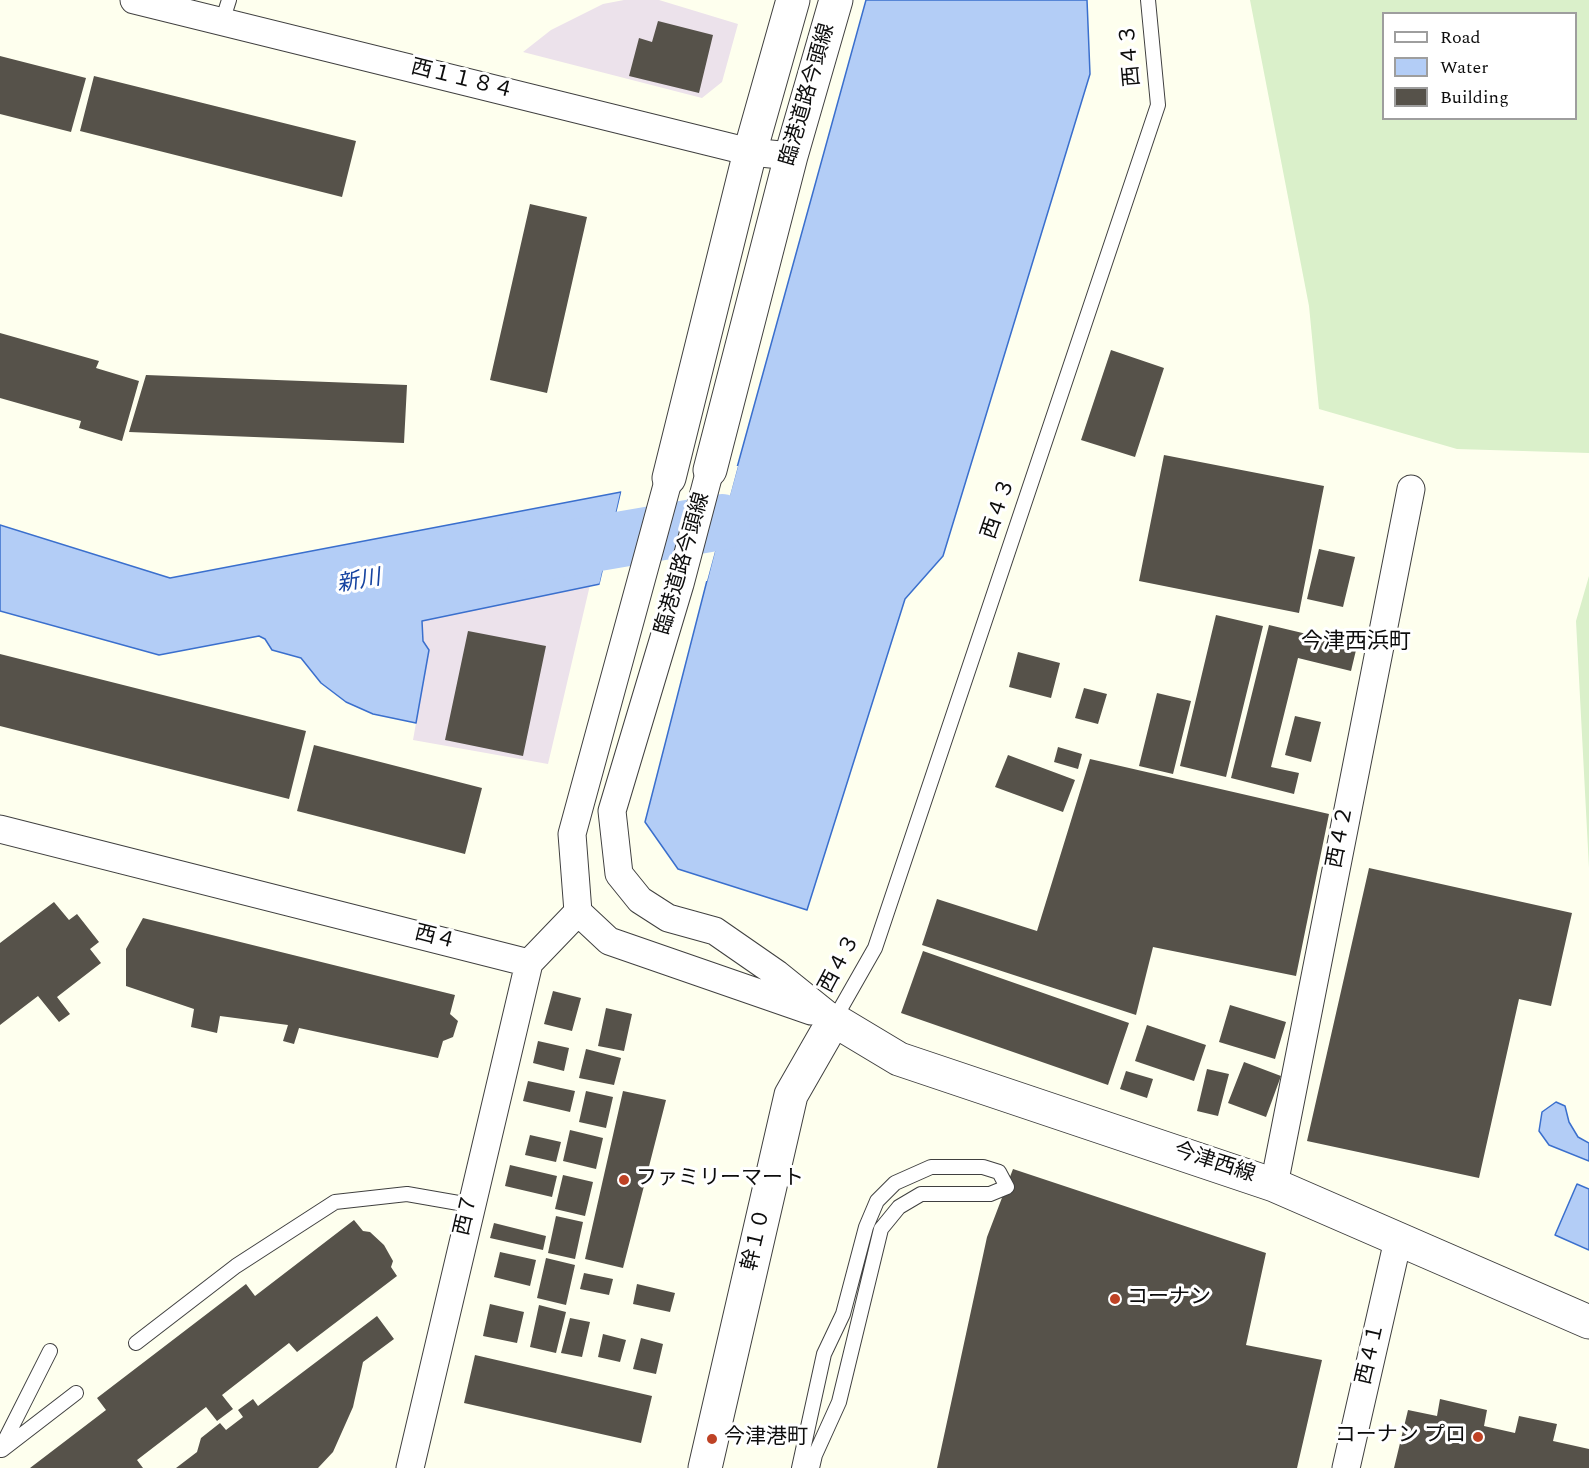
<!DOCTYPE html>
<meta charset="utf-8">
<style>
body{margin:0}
#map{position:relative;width:1589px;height:1468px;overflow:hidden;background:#feffee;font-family:Spectral,serif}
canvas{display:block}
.legend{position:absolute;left:1382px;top:12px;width:195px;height:108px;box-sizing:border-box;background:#fff;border:2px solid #9e9e9e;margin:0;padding:8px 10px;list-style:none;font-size:18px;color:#0d0d0d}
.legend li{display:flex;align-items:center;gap:12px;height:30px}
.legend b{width:30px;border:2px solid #9e9e9e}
</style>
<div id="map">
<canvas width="1589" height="1468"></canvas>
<ul class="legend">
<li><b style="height:8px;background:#fff"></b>Road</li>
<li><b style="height:16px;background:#b3cdf6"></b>Water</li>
<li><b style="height:16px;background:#56524a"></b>Building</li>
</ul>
</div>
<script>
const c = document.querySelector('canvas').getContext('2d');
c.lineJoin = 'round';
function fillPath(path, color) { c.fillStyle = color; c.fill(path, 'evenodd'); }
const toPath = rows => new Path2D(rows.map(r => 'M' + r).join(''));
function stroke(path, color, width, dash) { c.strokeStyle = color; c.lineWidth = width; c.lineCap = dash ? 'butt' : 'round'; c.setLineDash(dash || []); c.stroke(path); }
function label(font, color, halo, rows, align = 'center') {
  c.font = font + ' Spectral,"Noto Sans JP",serif'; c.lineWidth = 6; c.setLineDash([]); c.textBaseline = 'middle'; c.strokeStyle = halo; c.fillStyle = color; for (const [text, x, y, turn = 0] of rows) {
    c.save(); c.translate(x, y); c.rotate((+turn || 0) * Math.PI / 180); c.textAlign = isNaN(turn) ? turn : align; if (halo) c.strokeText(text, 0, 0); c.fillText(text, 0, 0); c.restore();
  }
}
const industrial = toPath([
 [624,0,659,0,738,24,722,82,702,98,523,52,551,30,603,4],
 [590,585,548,764,413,740,429,650,423,641,422,621]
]);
const pitch = toPath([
 [1250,0,1589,0,1589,453,1457,449,1319,409,1309,306],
 [1384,14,1576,14,1576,118,1384,118],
 [1589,576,1589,868,1576,621]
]);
const water = toPath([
 [866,0,1087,0,1090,74,943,556,905,599,807,910,678,869,645,822,722,522,866,0],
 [621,492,600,584,422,621,423,641,429,650,416,723,373,714,346,702,321,683,301,658,272,650,265,639,259,636,159,655,0,611,0,525,170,578,621,492],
 [1556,1102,1565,1106,1569,1122,1578,1137,1589,1143,1589,1161,1549,1145,1539,1131,1542,1112,1556,1102],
 [1577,1184,1589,1189,1589,1250,1555,1235,1577,1184]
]);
const pier = toPath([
 [734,466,738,466,707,581,704,581],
 [622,489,624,493,603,585,599,587]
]);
const river = toPath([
 [535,554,722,522]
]);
const building = toPath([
 [658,21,713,35,699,93,629,76,639,38,652,42],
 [0,56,86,78,71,132,0,114],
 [94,76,356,141,342,197,80,131],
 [530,204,587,217,547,393,490,380],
 [0,333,99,361,96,368,139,381,122,441,79,428,81,421,0,398],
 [1111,350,1164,368,1135,457,1081,440],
 [146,375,407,385,404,443,129,432],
 [1164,455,1324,486,1299,613,1139,581],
 [1319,549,1355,557,1343,607,1307,599],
 [1216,615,1263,626,1226,777,1180,766],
 [1269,625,1357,646,1351,671,1298,658,1271,767,1299,773,1294,794,1231,778],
 [468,631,546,646,523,756,445,740],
 [1018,652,1060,663,1051,698,1009,687],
 [0,654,306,731,289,799,0,726],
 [1084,688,1107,694,1098,724,1075,718],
 [1157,693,1191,701,1173,774,1139,766],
 [1295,716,1321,722,1311,762,1285,755],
 [314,745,482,788,465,854,297,811],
 [1058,747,1082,754,1078,769,1054,762],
 [1008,755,1075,780,1063,812,995,787],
 [1090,759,1329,814,1296,976,1153,947,1136,1015,922,945,937,899,1037,931],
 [1369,868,1572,913,1551,1006,1519,999,1479,1178,1307,1141],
 [54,902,69,920,77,914,99,942,90,949,101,963,57,997,70,1014,59,1022,38,996,0,1025,0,943],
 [143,918,455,995,450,1014,458,1021,453,1037,443,1041,438,1058,299,1028,294,1044,283,1041,288,1025,220,1016,217,1033,191,1027,194,1009,126,986,126,949],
 [923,951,1129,1023,1108,1085,901,1013],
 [553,991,581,998,572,1031,544,1024],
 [1230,1005,1286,1022,1275,1059,1219,1042],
 [606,1008,632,1014,624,1051,598,1046],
 [1147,1025,1206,1045,1194,1081,1135,1061],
 [538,1041,569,1048,564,1071,533,1063],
 [586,1049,621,1058,614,1085,579,1078],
 [1244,1062,1281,1076,1266,1117,1228,1103],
 [1207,1069,1229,1074,1218,1116,1197,1111],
 [1126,1071,1153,1079,1147,1098,1120,1089],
 [528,1081,575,1091,570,1112,523,1101],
 [586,1091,613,1097,606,1128,579,1122],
 [623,1091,666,1100,623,1268,585,1259],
 [570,1130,603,1138,596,1169,563,1161],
 [530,1135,561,1142,556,1162,525,1155],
 [510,1165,557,1176,552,1197,505,1186],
 [1013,1169,1266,1253,1246,1345,1322,1360,1297,1468,937,1468,987,1237],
 [563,1175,593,1182,585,1216,555,1209],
 [556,1216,583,1222,575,1259,548,1253],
 [354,1220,363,1231,370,1232,384,1245,393,1261,391,1267,397,1276,297,1352,289,1343,222,1395,233,1409,217,1421,206,1407,137,1460,143,1468,30,1468,106,1410,97,1398,246,1284,255,1296],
 [494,1223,546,1236,543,1250,490,1238],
 [500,1252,536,1260,530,1286,494,1277],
 [546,1258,575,1265,566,1305,537,1298],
 [584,1273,613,1279,609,1295,580,1289],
 [637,1284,675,1293,670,1312,633,1304],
 [490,1304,524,1312,517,1343,483,1336],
 [539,1305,566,1312,556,1353,530,1347],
 [377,1316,394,1339,363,1362,353,1407,333,1452,318,1468,176,1468,197,1452,201,1438,220,1423,226,1430,243,1417,238,1410,253,1399,258,1406],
 [570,1318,590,1322,582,1357,561,1353],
 [603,1334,626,1340,620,1362,598,1357],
 [641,1338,663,1344,656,1374,633,1369],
 [475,1355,652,1396,641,1443,464,1403],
 [1440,1399,1487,1410,1484,1426,1515,1433,1519,1416,1557,1424,1553,1441,1589,1449,1589,1468,1394,1468,1408,1410,1437,1416]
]);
const service = toPath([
 [222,22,229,0],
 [834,1020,875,948,1158,105,1148,0],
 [136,1343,236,1266,335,1202,407,1194,470,1205],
 [0,1450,50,1351],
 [2,1450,76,1393],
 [799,1468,824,1354,843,1314,866,1227,877,1201,895,1183,931,1167,983,1167,999,1172,1007,1187,990,1194,921,1194,899,1207,881,1229,839,1402,815,1455,812,1468]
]);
const minor = toPath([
 [134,0,750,152,791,156],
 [710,470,680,584,612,811,619,874,640,900,668,918,715,931,777,974,834,1020],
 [0,829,529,963,578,912],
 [578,912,572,834,669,478],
 [578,912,609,941,811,1011],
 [1274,1185,1411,489],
 [410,1468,529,963],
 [1346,1468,1398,1240]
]);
const tertiary = toPath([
 [710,470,791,156,836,0],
 [669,478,750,152,793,0],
 [705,1468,791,1095,834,1020,899,1059,1274,1185,1589,1322]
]);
const markers = [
 [624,1180,6,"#be4225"],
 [1115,1299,6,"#be4225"],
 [1478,1437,6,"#be4225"],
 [712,1439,6,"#be4225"]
];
const streetNames = [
 ["西４３",1132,55,-95],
 ["西１１８４",462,81,14],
 ["臨港道路今頭線",809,95,-74],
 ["西４３",1000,509,-71],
 ["臨港道路今頭線",684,564,-74],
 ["西４２",1342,837,-79],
 ["西４",435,939,14],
 ["西４３",841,964,-62],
 ["今津西線",1214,1164,18],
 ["西７",468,1215,-77],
 ["幹１０",758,1240,-77],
 ["西４１",1372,1354,-77]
];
const poiNames = [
 ["ファミリーマート",636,1180],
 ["コーナン",1127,1299],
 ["コーナン プロ",1466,1437,"right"],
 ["今津港町",724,1439]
];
const waterNames = [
 ["新川",359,583,-10]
];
const neighbourhoodNames = [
 ["今津西浜町",1356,644]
];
fillPath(industrial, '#ece2eb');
fillPath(pitch, '#daf0ca');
fillPath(water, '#b3cdf6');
stroke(water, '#3a6fcd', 1.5);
fillPath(pier, '#feffee');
stroke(river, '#b3cdf6', 56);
fillPath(building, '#56524a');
stroke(service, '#404040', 16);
stroke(minor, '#404040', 29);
stroke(tertiary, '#404040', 35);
stroke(service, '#fff', 14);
stroke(minor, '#fff', 27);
stroke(tertiary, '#fff', 33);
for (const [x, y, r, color] of markers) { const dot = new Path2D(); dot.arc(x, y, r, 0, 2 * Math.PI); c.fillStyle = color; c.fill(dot); stroke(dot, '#fff', 2); }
label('21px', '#0d0d0d', '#fff', streetNames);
label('21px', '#0d0d0d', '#fff', poiNames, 'left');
label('italic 22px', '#1643a0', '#fff', waterNames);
label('22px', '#0d0d0d', '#fff', neighbourhoodNames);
</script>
